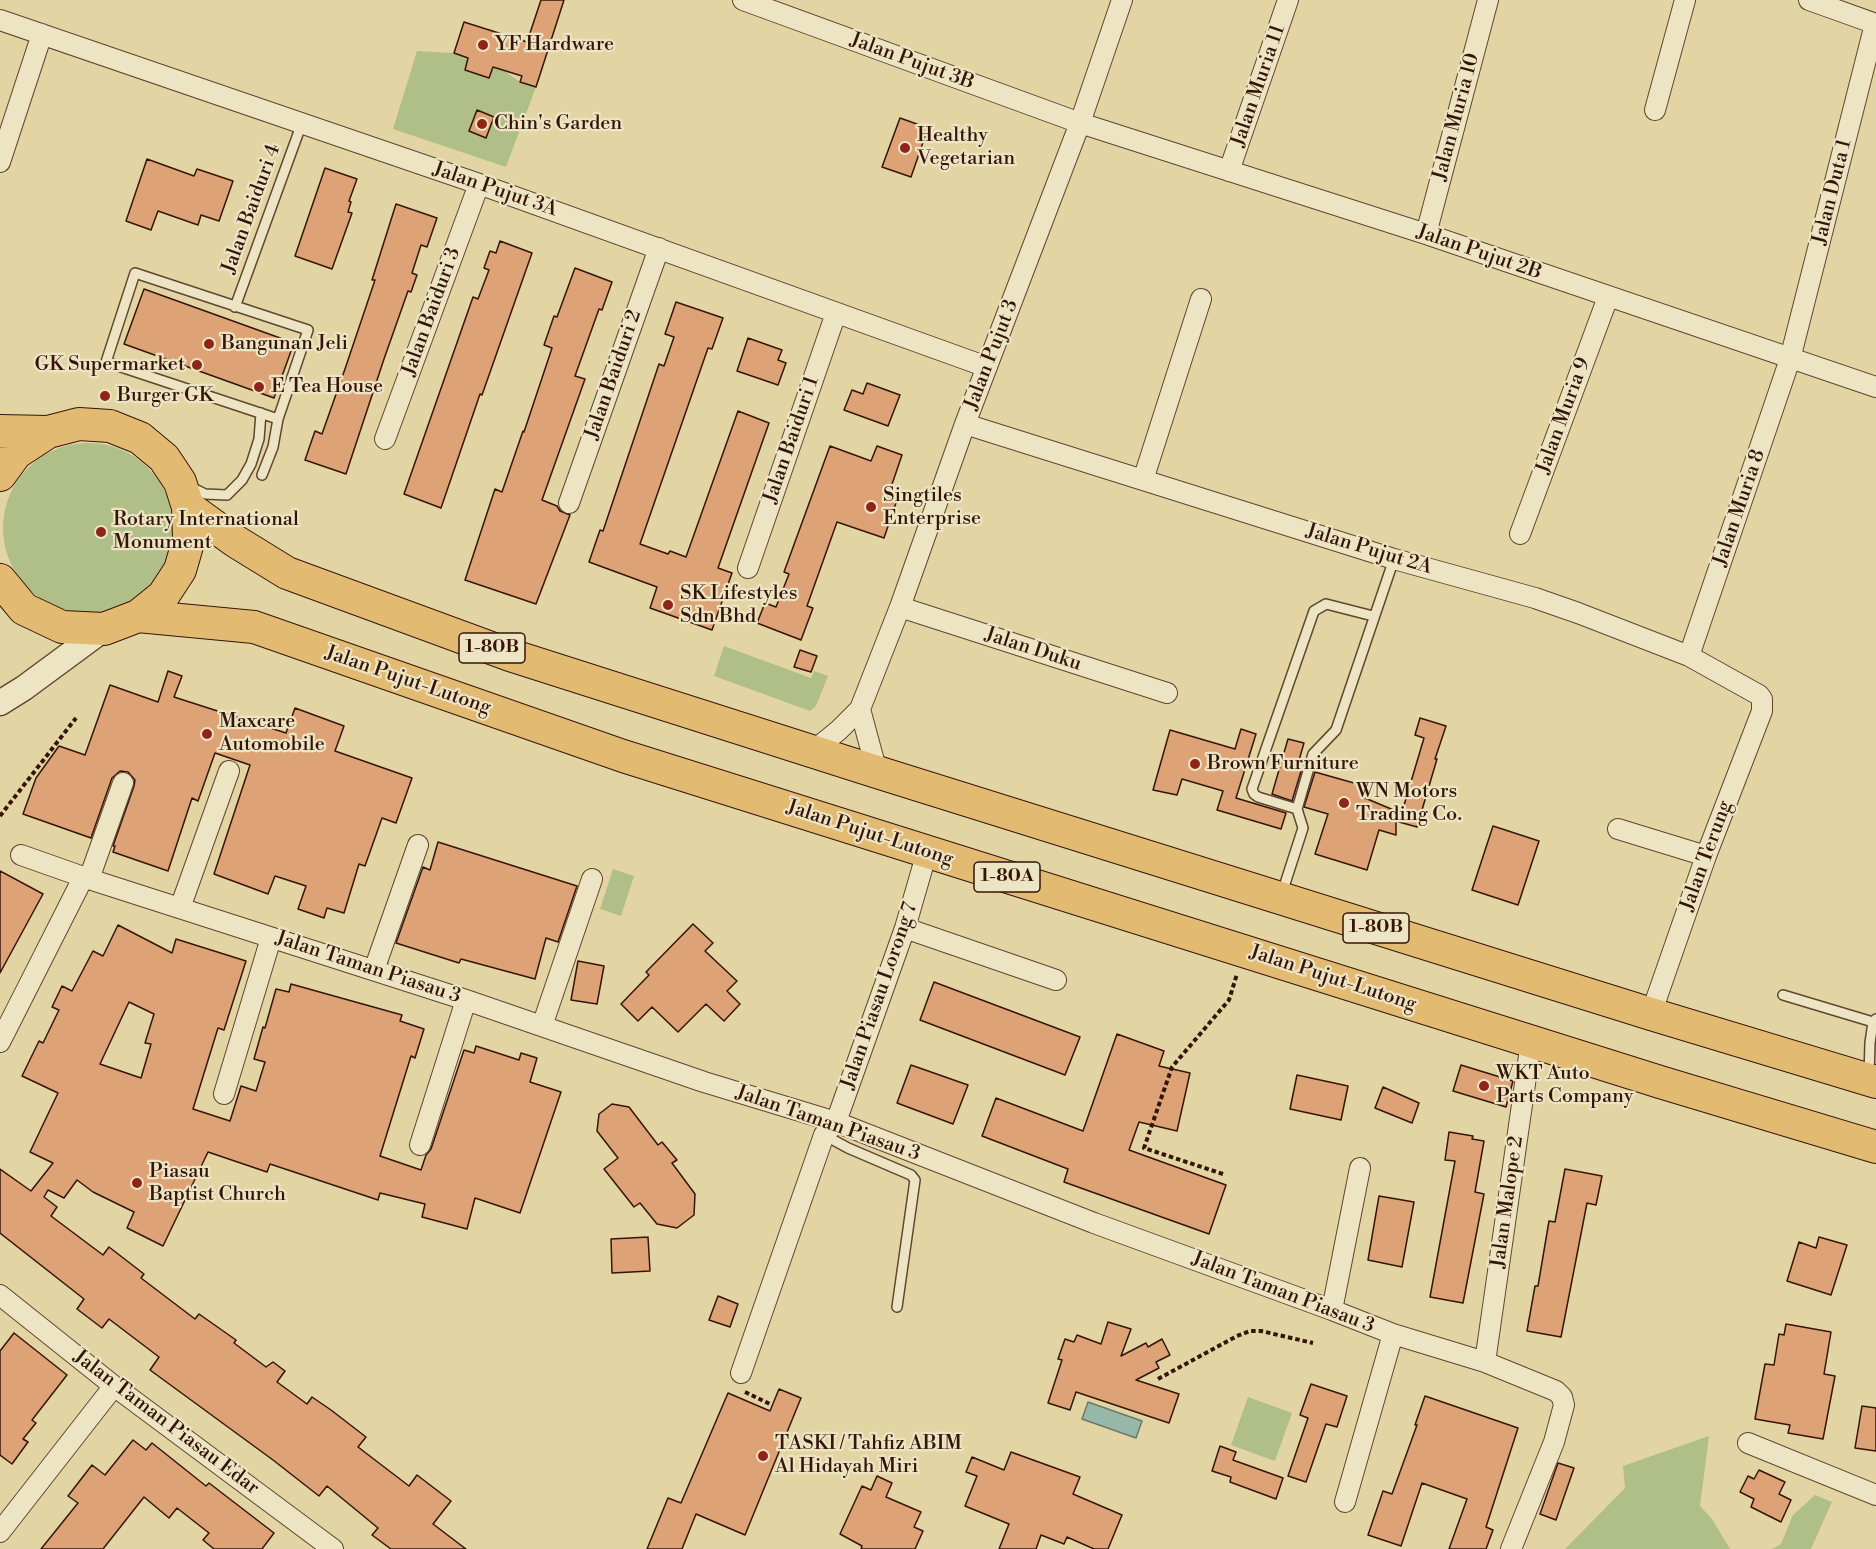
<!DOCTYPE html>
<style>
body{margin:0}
canvas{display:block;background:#e3d5a3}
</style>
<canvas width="1876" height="1549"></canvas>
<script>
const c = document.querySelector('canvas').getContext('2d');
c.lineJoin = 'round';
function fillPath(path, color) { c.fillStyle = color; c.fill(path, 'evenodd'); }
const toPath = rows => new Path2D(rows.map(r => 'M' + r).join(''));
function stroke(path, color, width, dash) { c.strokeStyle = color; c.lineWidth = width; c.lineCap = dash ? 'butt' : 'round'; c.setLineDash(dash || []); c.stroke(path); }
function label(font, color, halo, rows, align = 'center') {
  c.font = font + ' "Libre Bodoni",serif'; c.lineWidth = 4.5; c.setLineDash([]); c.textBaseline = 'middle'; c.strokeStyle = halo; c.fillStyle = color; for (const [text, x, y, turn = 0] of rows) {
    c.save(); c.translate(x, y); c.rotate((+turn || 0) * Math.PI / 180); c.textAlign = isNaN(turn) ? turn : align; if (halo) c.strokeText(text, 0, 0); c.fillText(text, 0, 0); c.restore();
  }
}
const green = toPath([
 [417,51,454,53,468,58,465,70,489,77,493,67,503,70,520,82,536,87,506,167,393,129],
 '3 528a85 85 0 1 1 170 0a85 85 0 1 1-170 0Z',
 [724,646,811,678,814,671,828,676,816,706,810,711,714,676],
 [613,869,634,876,621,916,600,909],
 [1248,1397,1292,1413,1275,1461,1231,1445],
 [1709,1436,1700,1506,1712,1519,1730,1549,1565,1549,1625,1488,1623,1466],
 [1815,1495,1832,1502,1811,1549,1772,1549,1781,1544,1793,1515]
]);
const water = toPath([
 [1088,1402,1142,1421,1136,1438,1082,1419,1088,1402]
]);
const building = toPath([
 [541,0,564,0,536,87,520,82,522,76,493,67,489,78,465,70,468,58,454,53,464,22,527,42,541,0],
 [477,110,494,117,486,138,469,131,477,110],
 [900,118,928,128,911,177,882,167,900,118],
 [147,159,194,176,197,169,233,181,219,221,201,215,198,225,158,211,151,230,126,221,147,159],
 [325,168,357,179,349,201,351,202,348,212,352,213,332,269,295,256,325,168],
 [396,204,437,218,427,247,421,245,412,273,417,275,411,292,408,291,384,359,346,474,305,460,315,431,322,434,346,366,375,280,372,280,396,204],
 [500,241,532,253,482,395,480,394,441,508,404,494,473,297,478,299,489,270,484,268,490,251,496,253,500,241],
 [575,268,612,282,602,310,599,309,575,376,585,379,542,500,557,506,560,511,570,515,536,604,465,580,495,489,502,492,523,431,524,432,552,348,544,345,554,316,557,317,575,268],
 [144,289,294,343,274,398,124,344,144,289],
 [676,302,723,318,712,349,708,348,640,544,668,554,670,551,686,557,738,411,769,423,718,568,732,573,712,630,650,608,657,587,589,562,600,530,603,531,659,364,664,366,674,337,665,334,676,302],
 [748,338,782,350,778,360,786,363,778,385,737,371,748,338],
 [867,383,900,395,888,426,844,410,852,390,863,394,867,383],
 [830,446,871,461,877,446,902,455,889,493,898,497,884,538,837,522,807,606,813,608,801,640,757,623,765,603,776,607,789,574,784,572,830,446],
 [800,650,817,656,811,672,794,667,800,650],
 [168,671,182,676,174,697,286,733,295,708,344,726,335,751,412,778,396,823,382,818,365,866,359,864,344,913,327,908,324,918,298,909,306,886,275,876,268,894,214,874,250,765,215,753,198,801,192,798,168,871,113,852,115,846,113,846,134,786,135,780,128,772,120,771,112,778,91,838,23,814,36,778,59,746,85,755,110,685,158,702,168,671],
 [1420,718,1446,726,1435,759,1437,759,1417,827,1399,822,1424,738,1415,735,1420,718],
 [1241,729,1256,734,1236,798,1286,813,1281,829,1217,810,1223,791,1182,779,1177,795,1153,790,1170,730,1235,749,1241,729],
 [1288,739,1304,743,1297,767,1302,768,1292,801,1272,794,1288,739],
 [1315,772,1368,787,1365,798,1396,811,1396,835,1379,830,1367,870,1315,854,1328,814,1304,807,1315,772],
 [1493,826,1539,841,1518,905,1472,890,1493,826],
 [438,842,577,886,558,942,546,938,535,979,461,959,459,963,396,943,423,867,430,870,438,842],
 [0,871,43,894,0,973,0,871],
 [693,924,713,943,705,951,737,981,727,991,740,1004,724,1021,706,1004,678,1032,652,1007,638,1021,621,1004,649,975,646,972,693,924],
 [118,925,172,953,176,939,246,961,224,1030,218,1028,193,1109,230,1121,241,1086,256,1091,265,1062,254,1059,263,1027,265,1028,276,989,289,992,291,984,402,1015,400,1021,424,1029,415,1058,411,1056,380,1156,421,1170,426,1155,431,1149,464,1050,474,1053,476,1046,519,1060,521,1053,537,1058,530,1082,561,1092,520,1213,475,1198,467,1229,422,1217,425,1204,380,1193,378,1200,270,1164,267,1172,208,1152,163,1246,127,1228,134,1212,93,1192,77,1180,64,1198,48,1190,44,1197,57,1207,51,1216,103,1255,109,1247,144,1274,141,1278,195,1319,199,1314,236,1340,234,1343,266,1367,273,1362,285,1371,277,1382,307,1404,312,1397,331,1410,366,1437,358,1447,409,1486,417,1475,451,1501,433,1524,466,1549,391,1549,372,1535,378,1528,327,1486,319,1496,273,1460,150,1370,159,1357,109,1319,102,1328,77,1309,84,1299,0,1233,0,1169,31,1191,53,1163,30,1152,58,1093,22,1076,39,1041,43,1043,59,1010,52,1007,62,986,72,991,93,951,103,956,118,925],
 [129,1002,154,1014,145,1043,151,1044,141,1078,100,1064,129,1002],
 [578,961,604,966,597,1004,571,1000,578,961],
 [934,982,1080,1037,1065,1075,920,1020,934,982],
 [1117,1034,1164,1051,1159,1066,1190,1073,1177,1131,1139,1122,1129,1150,1226,1185,1209,1234,1064,1182,1068,1169,982,1136,996,1098,1083,1131,1117,1034],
 [911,1065,968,1085,953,1124,897,1103,911,1065],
 [1461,1065,1513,1081,1506,1107,1453,1091,1461,1065],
 [1297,1075,1348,1086,1341,1120,1290,1109,1297,1075],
 [1383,1087,1419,1103,1412,1123,1375,1108,1383,1087],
 [612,1104,629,1107,658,1145,662,1142,677,1160,672,1163,695,1194,694,1215,677,1228,657,1224,640,1203,634,1207,604,1169,618,1158,597,1131,599,1114,612,1104],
 [1449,1132,1473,1136,1472,1139,1484,1141,1475,1192,1484,1194,1463,1303,1430,1297,1455,1161,1445,1160,1449,1132],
 [1565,1169,1602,1176,1596,1205,1587,1203,1561,1337,1527,1331,1535,1286,1538,1286,1549,1221,1555,1222,1565,1169],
 [1379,1196,1414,1202,1402,1267,1368,1260,1379,1196],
 [648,1237,650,1271,612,1273,611,1239,648,1237],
 [1819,1237,1847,1245,1831,1295,1787,1281,1799,1242,1816,1248,1819,1237],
 [718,1296,738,1304,730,1327,709,1320,718,1296],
 [1108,1322,1131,1329,1121,1356,1146,1343,1148,1347,1162,1339,1170,1355,1156,1362,1159,1368,1136,1380,1179,1394,1169,1423,1076,1392,1070,1410,1048,1403,1062,1360,1058,1359,1065,1339,1074,1342,1077,1335,1101,1344,1108,1322],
 [1786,1324,1831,1332,1824,1374,1835,1376,1823,1439,1788,1433,1790,1425,1755,1419,1765,1364,1774,1365,1779,1334,1784,1335,1786,1324],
 [14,1333,67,1375,32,1420,36,1423,23,1439,28,1442,12,1464,0,1455,0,1351,14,1333],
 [1311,1384,1347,1396,1337,1427,1326,1424,1306,1482,1288,1476,1308,1418,1300,1415,1311,1384],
 [779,1389,801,1398,745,1535,696,1514,682,1549,647,1549,668,1498,681,1503,728,1393,770,1411,779,1389],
 [1425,1396,1518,1428,1486,1527,1493,1530,1486,1549,1449,1549,1467,1499,1422,1483,1401,1546,1368,1535,1383,1491,1392,1494,1417,1425,1415,1425,1425,1396],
 [1862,1406,1876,1408,1876,1451,1855,1448,1862,1406],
 [133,1440,146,1450,152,1443,206,1486,209,1483,274,1533,262,1549,214,1549,203,1540,209,1533,177,1508,169,1518,144,1497,103,1549,41,1549,78,1503,68,1496,92,1465,105,1475,133,1440],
 [1220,1446,1236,1452,1233,1460,1283,1478,1276,1499,1230,1482,1231,1477,1212,1471,1220,1446],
 [1011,1452,1080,1477,1073,1494,1122,1515,1108,1549,1094,1549,1067,1537,1064,1544,1041,1535,1036,1549,999,1549,1009,1524,965,1506,977,1476,966,1472,972,1457,1004,1470,1011,1452],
 [1558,1463,1574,1468,1556,1520,1540,1514,1558,1463],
 [1759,1470,1785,1482,1779,1494,1791,1500,1781,1522,1751,1507,1754,1499,1740,1492,1748,1476,1754,1479,1759,1470],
 [877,1476,892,1483,886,1497,921,1512,914,1527,923,1531,915,1549,861,1549,862,1546,840,1534,862,1486,871,1490,877,1476]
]);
const path = toPath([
 [0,816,76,718],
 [1223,1174,1144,1148,1172,1067,1229,1000,1237,974],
 [1158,1379,1237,1336,1250,1331,1261,1331,1313,1343],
 [745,1392,770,1404]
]);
const service = toPath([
 [235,307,302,123],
 [262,475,273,447,278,419,308,330,135,273,106,362,278,419],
 [191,487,205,494,227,495,242,480,251,464,259,439,261,413],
 [1297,809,1258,797,1254,794,1252,789,1314,611,1326,604,1373,616],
 [1282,893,1303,828,1297,809,1313,754,1336,730,1394,559],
 [1783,995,1873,1022],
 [1869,1075,1870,1043,1873,1022,1876,1019],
 [824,1135,848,1148,911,1175,915,1180,897,1307]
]);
const minor = toPath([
 [743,0,1080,123,1426,234,1876,387],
 [1809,0,1876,24],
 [0,20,479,184,987,367],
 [1655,110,1685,0],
 [0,162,42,34],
 [1229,171,1288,0],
 [1426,234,1488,0],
 [965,424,1394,559,1535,598,1578,613,1689,656,1759,695,1762,699,1762,711,1706,856,1651,1014],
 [385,439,479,184],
 [1143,480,1201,299],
 [569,503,659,248],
 [1520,534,1608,297],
 [748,568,836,313],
 [900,607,1167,693],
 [1689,656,1790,359,1875,24],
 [860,709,877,772],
 [812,752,839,730,860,709,900,607,965,424,1080,123,1122,0],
 [1618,829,1706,856],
 [21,855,89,879,466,1000,704,1082,836,1122,1094,1223,1332,1310,1393,1334,1485,1362,1556,1391,1562,1397,1564,1405,1554,1442,1511,1549],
 [89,879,123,783],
 [180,908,229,771],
 [905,928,1056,980],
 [374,970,418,845],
 [542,1026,592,879],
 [0,1042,84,876],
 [224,1094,271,938],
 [420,1145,466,1000],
 [0,1295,114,1386,333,1549],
 [1332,1310,1360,1168],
 [1485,1362,1531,1042],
 [741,1373,824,1135,836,1122,905,928,927,852],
 [1748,1443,1876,1495],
 [1345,1502,1393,1334],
 [0,1532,114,1386]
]);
const tertiary = toPath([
 [0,703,24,688,104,629]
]);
const trunk = toPath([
 [0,431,48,432],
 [0,475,16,453,48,432,79,424,110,426,140,438,164,458,180,482,188,507,189,539,180,570,163,596,138,616,104,629,62,627,24,609,0,580],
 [188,507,235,541,287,573,510,655,877,772,1651,1014,1876,1082],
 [138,616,254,627,623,756,1660,1082,1876,1147]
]);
const markers = [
 [483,45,6,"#8f2418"],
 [482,124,6,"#8f2418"],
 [905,148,6,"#8f2418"],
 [209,344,6,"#8f2418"],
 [197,365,6,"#8f2418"],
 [259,387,6,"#8f2418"],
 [105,396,6,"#8f2418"],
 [871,507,6,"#8f2418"],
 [101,532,6,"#8f2418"],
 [668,605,6,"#8f2418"],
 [207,734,6,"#8f2418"],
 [1195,764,6,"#8f2418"],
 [1344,803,6,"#8f2418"],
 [1484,1086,6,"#8f2418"],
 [137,1183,6,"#8f2418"],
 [763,1456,6,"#8f2418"]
];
const shields = [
 [492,648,66],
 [1007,877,66],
 [1376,928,66]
];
const shieldNames = [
 ["1-80B",492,648],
 ["1-80A",1007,877],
 ["1-80B",1376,928]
];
const poiNames = [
 ["YF Hardware",495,45],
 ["Chin's Garden",494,124],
 ["Healthy",917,136],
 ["Vegetarian",917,159],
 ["Bangunan Jeli",221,344],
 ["GK Supermarket",185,365,"right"],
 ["E Tea House",271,387],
 ["Burger GK",117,396],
 ["Singtiles",883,496],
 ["Enterprise",883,519],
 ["Rotary International",113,520],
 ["Monument",113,543],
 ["SK Lifestyles",680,594],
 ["Sdn Bhd",680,617],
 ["Maxcare",219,722],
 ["Automobile",219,745],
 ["Brown Furniture",1207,764],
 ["WN Motors",1356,792],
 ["Trading Co.",1356,815],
 ["WKT Auto",1496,1074],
 ["Parts Company",1496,1097],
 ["Piasau",149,1172],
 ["Baptist Church",149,1195],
 ["TASKI / Tahfiz ABIM",775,1444],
 ["Al Hidayah Miri",775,1467]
];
const streetNames = [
 ["Jalan Pujut 3B",912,62,20],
 ["Jalan Muria 11",1259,86,-71],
 ["Jalan Muria 10",1457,117,-75],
 ["Jalan Pujut 3A",495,190,19],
 ["Jalan Duta 1",1833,192,-76],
 ["Jalan Baiduri 4",252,209,-70],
 ["Jalan Pujut 2B",1479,253,19],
 ["Jalan Baiduri 3",432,312,-70],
 ["Jalan Pujut 3",992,355,-69],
 ["Jalan Baiduri 2",614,375,-71],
 ["Jalan Muria 9",1564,416,-70],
 ["Jalan Baiduri 1",792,440,-71],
 ["Jalan Muria 8",1740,508,-71],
 ["Jalan Pujut 2A",1369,550,17],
 ["Jalan Duku",1033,650,18],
 ["Jalan Pujut-Lutong",408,681,19],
 ["Jalan Pujut-Lutong",870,834,18],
 ["Jalan Terung",1707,856,-70],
 ["Jalan Taman Piasau 3",368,968,18],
 ["Jalan Pujut-Lutong",1333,979,18],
 ["Jalan Piasau Lorong 7",880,996,-71],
 ["Jalan Taman Piasau 3",828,1124,19],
 ["Jalan Malope 2",1508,1202,-82],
 ["Jalan Taman Piasau 3",1283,1293,21],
 ["Jalan Taman Piasau Edar",166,1423,37]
];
fillPath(green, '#b0be88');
fillPath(water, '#95b8a8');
stroke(water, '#6f7769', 1.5);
fillPath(building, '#dda376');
stroke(building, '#35150a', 1.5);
stroke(service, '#604530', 12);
stroke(minor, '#604530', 22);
stroke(tertiary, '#604530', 27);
stroke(trunk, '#35150a', 34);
stroke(path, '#35150a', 4, [4.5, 3]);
stroke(service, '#ede4c3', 9);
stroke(minor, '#ede4c3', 20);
stroke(tertiary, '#ede4c3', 24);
stroke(trunk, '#e2ba72', 32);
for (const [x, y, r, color] of markers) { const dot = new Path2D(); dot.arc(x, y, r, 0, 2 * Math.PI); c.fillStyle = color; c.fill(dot); stroke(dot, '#ede4c3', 2); }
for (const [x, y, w] of shields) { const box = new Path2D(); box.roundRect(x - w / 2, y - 15, w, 30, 4.5); c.fillStyle = '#ede4c3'; c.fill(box); stroke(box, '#35150a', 1.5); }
label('bold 18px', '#35150a', null, shieldNames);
label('20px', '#35150a', '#ede4c3', poiNames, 'left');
label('20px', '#35150a', '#ede4c3', streetNames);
</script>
